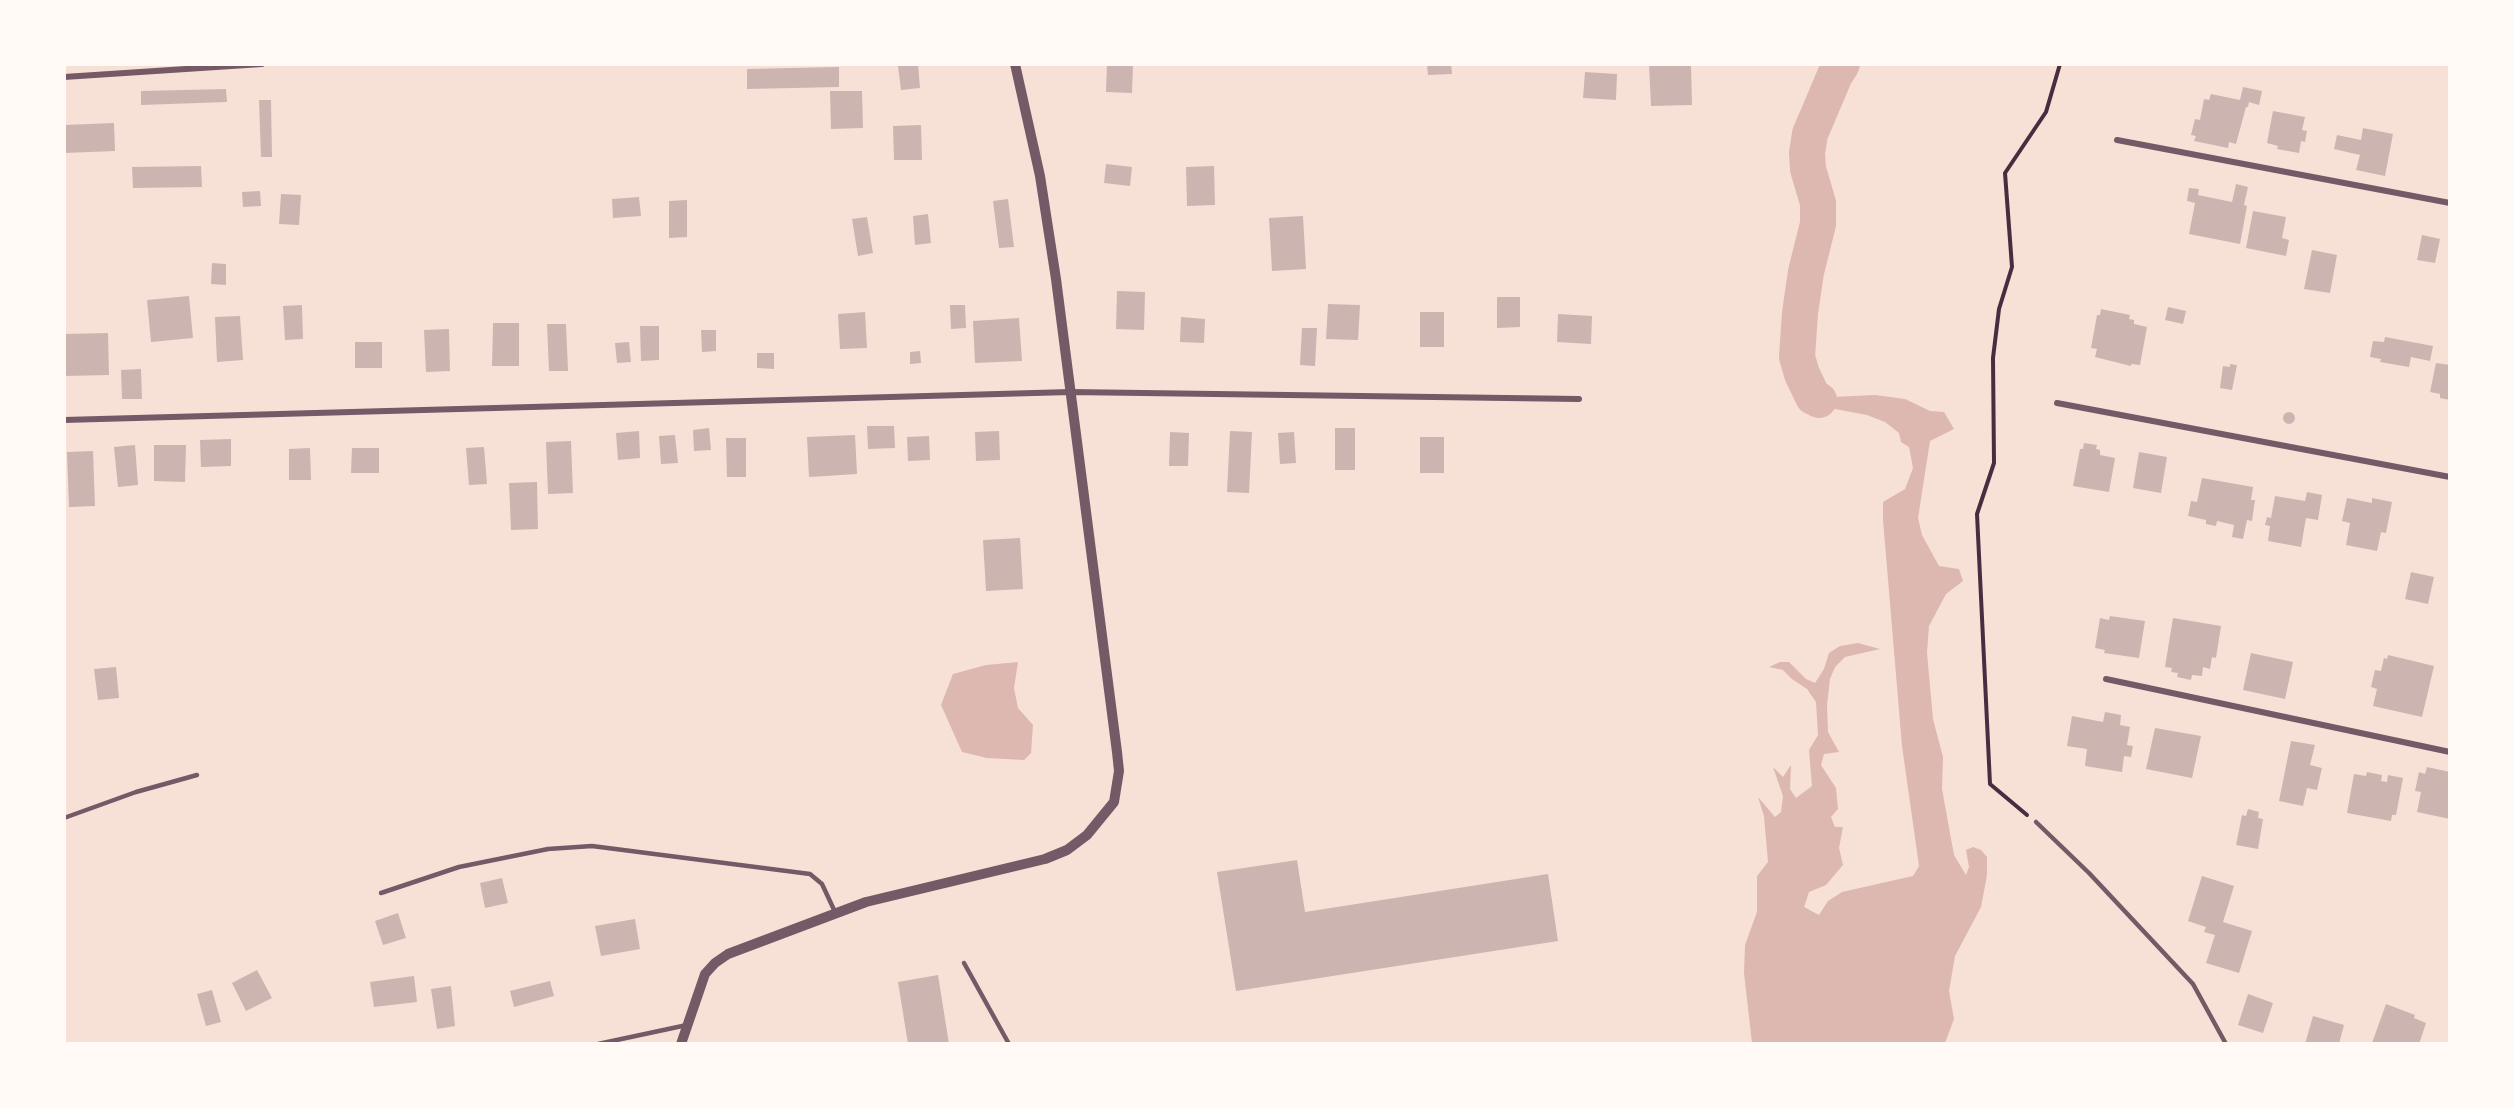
<!DOCTYPE html>
<style>
body{margin:0}
#map{position:relative;width:2514px;height:1108px;overflow:hidden;background:#f7e1d7;font-family:"Crimson Pro",serif}
canvas{display:block}
.frame{position:absolute;inset:0;border:66px solid #fffaf5;pointer-events:none}
</style>
<div id="map">
<canvas width="2514" height="1108"></canvas>
<div class="frame"></div>
</div>
<script>
const c = document.querySelector('canvas').getContext('2d');
c.lineJoin = 'round';
function fillPath(path, color) { c.fillStyle = color; c.fill(path, 'evenodd'); }
const toPath = rows => new Path2D(rows.map(r => 'M' + r).join(''));
function stroke(path, color, width, dash) { c.strokeStyle = color; c.lineWidth = width; c.lineCap = dash ? 'butt' : 'round'; c.setLineDash(dash || []); c.stroke(path); }
const water = toPath([
 [1797,357,1820,391,1833,397,1875,395,1905,399,1930,411,1944,412,1954,429,1930,441,1918,518,1922,535,1939,566,1959,569,1963,581,1946,594,1929,626,1927,653,1933,719,1943,757,1942,789,1954,855,1966,875,1969,867,1966,850,1973,847,1981,850,1987,857,1987,875,1981,907,1955,956,1949,991,1954,1019,1945,1043,1752,1043,1744,973,1745,945,1757,912,1757,876,1768,862,1764,816,1758,797,1775,817,1781,812,1783,796,1773,767,1783,777,1791,765,1790,789,1796,798,1812,786,1809,750,1818,735,1816,702,1807,689,1792,679,1783,670,1769,667,1780,662,1789,662,1806,679,1815,683,1824,669,1829,653,1840,646,1858,643,1880,649,1845,657,1835,667,1830,679,1827,705,1828,732,1839,752,1824,754,1821,765,1836,788,1838,809,1831,817,1835,827,1843,827,1839,848,1843,865,1826,885,1809,892,1804,907,1819,915,1828,901,1842,892,1913,876,1919,866,1902,746,1883,520,1883,502,1905,489,1913,468,1909,447,1901,442,1899,433,1885,422,1867,415,1824,407,1816,411,1808,405,1798,386],
 [1018,662,1014,688,1018,708,1033,725,1031,753,1024,760,987,758,962,752,941,705,953,674,986,665]
]);
const river = toPath([
 [1819,400,1813,397,1802,374,1797,357,1800,313,1806,272,1818,224,1818,203,1808,169,1807,153,1810,134,1835,75,1842,64]
]);
const building = toPath([
 [918,64,920,88,901,90,898,66],
 [1107,64,1133,64,1132,93,1106,92],
 [1427,64,1451,64,1452,74,1428,75],
 [1649,64,1691,64,1692,105,1651,106],
 [839,67,839,87,747,89,747,69],
 [1585,72,1617,74,1616,100,1583,98],
 [2243,87,2262,91,2259,105,2249,102,2248,107,2246,107,2236,144,2229,142,2228,148,2194,141,2196,136,2191,135,2195,119,2200,120,2204,99,2209,100,2211,94,2240,100],
 [226,89,227,102,141,105,141,91],
 [830,91,862,91,863,128,831,129],
 [259,100,271,100,272,157,261,157],
 [2273,111,2305,117,2302,130,2307,131,2305,142,2301,141,2299,153,2277,149,2278,146,2267,143],
 [114,123,115,151,64,153,64,125],
 [921,125,922,160,894,160,893,126],
 [2363,128,2393,134,2385,176,2356,170,2360,155,2334,149,2337,135,2361,140],
 [1106,164,1132,167,1130,186,1104,183],
 [201,166,202,187,133,188,132,167],
 [1214,166,1215,205,1187,206,1186,167],
 [2236,184,2248,187,2244,205,2247,206,2240,244,2189,234,2195,203,2187,201,2189,188,2199,189,2198,195,2232,202],
 [260,191,261,206,243,207,242,192],
 [281,194,301,195,299,225,279,224],
 [639,197,641,216,613,218,612,199],
 [1008,199,1014,247,999,248,993,201],
 [687,200,687,237,669,238,669,201],
 [2253,211,2286,217,2282,238,2289,240,2286,256,2246,248],
 [928,214,931,243,915,245,913,216],
 [1303,216,1306,269,1272,271,1269,218],
 [867,217,873,253,858,256,852,219],
 [2422,235,2440,239,2435,263,2417,260],
 [2312,250,2337,255,2330,293,2304,289],
 [212,263,226,264,226,285,211,284],
 [1117,291,1145,292,1144,330,1116,329],
 [189,296,193,338,151,342,147,300],
 [1497,297,1520,297,1520,327,1497,328],
 [1328,304,1360,305,1358,340,1326,339],
 [302,305,303,339,285,340,283,306],
 [950,305,965,305,966,328,951,329],
 [2168,307,2186,311,2183,324,2165,320],
 [2101,309,2130,315,2129,319,2134,320,2134,324,2147,327,2140,365,2131,364,2131,366,2095,357,2097,349,2091,348,2097,315,2100,315],
 [865,312,867,348,840,349,838,314],
 [1420,312,1444,312,1444,347,1420,347],
 [1558,314,1592,316,1591,344,1557,342],
 [240,316,243,360,217,362,215,317],
 [1181,317,1205,319,1204,343,1180,342],
 [1019,318,1022,361,975,363,973,321],
 [493,323,519,323,519,366,492,366],
 [547,324,566,324,568,371,549,371],
 [640,326,659,326,659,360,641,361],
 [1302,328,1317,328,1315,366,1300,365],
 [449,329,450,371,426,372,424,330],
 [701,330,716,330,716,351,702,352],
 [108,333,109,375,64,376,64,334],
 [2385,337,2433,346,2430,361,2411,357,2409,367,2380,362,2381,359,2370,357,2373,341,2384,342],
 [355,342,382,342,382,368,355,368],
 [629,342,631,362,617,363,615,343],
 [920,351,921,363,910,364,910,352],
 [757,353,774,353,774,369,757,368],
 [2436,363,2450,365,2450,400,2440,398,2440,394,2430,392],
 [2230,364,2237,365,2232,390,2220,388,2223,366,2230,367],
 [141,369,142,399,122,399,121,370],
 '2283 418a6 6 0 1 1 12 0a6 6 0 1 1-12 0Z',
 [867,426,894,426,895,448,868,449],
 [709,428,711,450,694,451,693,430],
 [1335,428,1355,428,1355,470,1335,470],
 [639,431,640,458,618,460,616,433],
 [999,431,1000,460,976,461,975,432],
 [1230,431,1252,432,1249,493,1227,492],
 [1170,432,1189,433,1188,466,1169,466],
 [1294,432,1296,463,1280,464,1278,433],
 [675,435,678,463,661,464,659,436],
 [855,435,857,474,809,477,807,437],
 [929,436,930,460,908,461,907,437],
 [1420,437,1444,437,1444,473,1420,473],
 [726,438,746,438,746,477,727,477],
 [231,439,231,466,201,467,200,440],
 [571,441,573,493,548,494,546,442],
 [2084,443,2097,445,2096,449,2100,450,2100,455,2115,458,2109,492,2073,486,2080,449,2083,449],
 [135,445,138,485,118,487,114,447],
 [154,445,186,445,185,482,154,481],
 [484,447,487,484,469,485,466,448],
 [310,448,311,480,289,480,289,449],
 [352,448,379,448,379,473,351,473],
 [93,451,95,506,69,507,67,452],
 [2139,452,2167,457,2161,493,2133,488],
 [2202,478,2253,487,2251,500,2255,500,2252,521,2247,520,2243,539,2232,537,2234,525,2217,521,2216,526,2206,524,2206,520,2188,516,2191,501,2197,502],
 [537,482,538,529,511,530,509,483],
 [2307,492,2322,495,2318,520,2306,518,2301,547,2268,541,2270,526,2265,525,2267,517,2271,518,2275,496,2305,501],
 [2347,498,2372,503,2372,498,2392,502,2386,533,2381,532,2377,551,2346,545,2350,523,2342,521],
 [1020,538,1023,589,986,591,983,540],
 [2411,572,2434,577,2428,604,2405,599],
 [2110,616,2145,621,2139,658,2104,653,2105,650,2095,648,2100,618,2109,620],
 [2173,618,2221,626,2216,658,2212,657,2210,669,2203,667,2202,676,2192,675,2191,680,2177,677,2178,673,2171,672,2172,668,2165,667],
 [2251,653,2293,662,2285,699,2243,690],
 [2388,655,2434,666,2422,717,2373,706,2377,689,2371,687,2375,670,2381,671,2384,658,2387,659],
 [116,667,119,698,98,700,94,669],
 [2105,712,2121,715,2120,725,2130,727,2127,745,2133,746,2131,757,2124,756,2122,772,2085,766,2087,749,2067,746,2072,716,2103,722],
 [2155,728,2201,736,2192,778,2146,769],
 [2291,741,2315,745,2310,765,2322,768,2317,790,2307,788,2303,806,2279,801],
 [2427,767,2450,772,2450,819,2417,812,2421,792,2415,791,2419,772,2425,774],
 [2367,772,2382,775,2381,781,2387,782,2388,775,2403,778,2396,815,2392,815,2391,821,2347,813,2354,774,2366,776],
 [2248,809,2259,812,2258,818,2263,819,2258,849,2236,845,2242,815,2246,816],
 [1297,860,1305,912,1548,874,1558,941,1236,991,1217,872],
 [2202,876,2234,886,2223,922,2252,931,2239,973,2206,963,2215,935,2204,932,2206,927,2188,921],
 [502,878,508,903,485,908,480,883],
 [398,913,406,938,383,945,375,921],
 [635,919,640,949,601,956,595,926],
 [257,970,272,998,246,1011,232,983],
 [938,975,949,1044,908,1044,898,982],
 [414,976,417,1002,374,1007,370,982],
 [550,981,554,996,514,1007,510,991],
 [451,986,455,1026,437,1029,431,989],
 [212,990,221,1022,206,1026,197,994],
 [2248,994,2273,1003,2263,1033,2238,1025],
 [2386,1004,2415,1015,2414,1018,2426,1023,2419,1044,2372,1043],
 [2313,1016,2344,1025,2339,1044,2305,1044]
]);
const path = toPath([
 [2027,815,1990,784,1977,514,1994,463,1993,358,1999,309,2012,267,2005,173,2046,112,2060,64]
]);
const service = toPath([
 [64,818,136,792,197,775],
 [2036,822,2089,873,2193,984,2226,1044],
 [381,893,459,867,548,849,592,846,810,874,822,884,836,914],
 [964,963,1009,1044],
 [598,1044,687,1025]
]);
const minor = toPath([
 [64,77,262,64],
 [2117,140,2450,203],
 [2057,403,2450,477],
 [64,420,1070,392,1579,399],
 [2106,679,2450,752]
]);
const tertiary = toPath([
 [681,1044,705,974,715,963,728,954,866,902,1045,859,1067,850,1087,835,1114,802,1119,771,1117,752,1056,279,1040,176,1015,64]
]);
fillPath(water, '#dcb8b0');
stroke(river, '#dcb8b0', 36);
fillPath(building, '#ccb4b1');
stroke(path, '#4a2c40', 4);
stroke(service, '#755966', 4.5);
stroke(minor, '#755966', 6);
stroke(tertiary, '#755966', 10);
</script>
